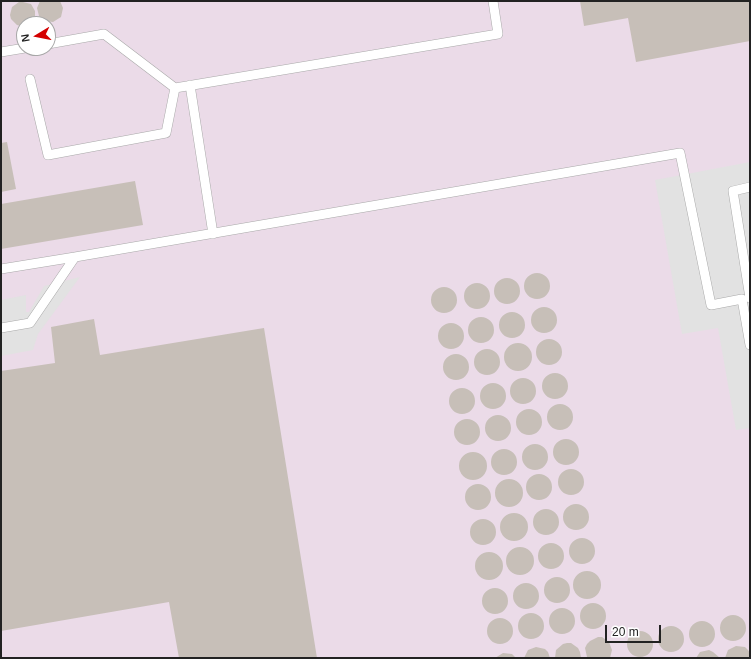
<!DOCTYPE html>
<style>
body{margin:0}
#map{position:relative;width:751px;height:659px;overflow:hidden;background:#f2efe9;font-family:Arial,sans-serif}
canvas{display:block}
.frame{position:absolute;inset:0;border:2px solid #222;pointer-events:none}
.north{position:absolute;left:16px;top:16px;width:40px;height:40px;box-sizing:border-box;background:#fff;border:1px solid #a7a7a7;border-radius:50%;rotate:260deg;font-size:11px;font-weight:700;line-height:16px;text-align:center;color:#222}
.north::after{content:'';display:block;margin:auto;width:14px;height:18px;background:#d40000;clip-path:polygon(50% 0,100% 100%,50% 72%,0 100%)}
.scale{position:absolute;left:605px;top:625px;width:56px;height:18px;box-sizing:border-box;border:2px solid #222;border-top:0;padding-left:5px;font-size:12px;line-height:14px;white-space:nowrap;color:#222;-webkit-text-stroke:3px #fff;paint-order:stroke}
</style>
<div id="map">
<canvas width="751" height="659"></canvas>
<div class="frame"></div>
<div class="north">N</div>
<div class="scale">20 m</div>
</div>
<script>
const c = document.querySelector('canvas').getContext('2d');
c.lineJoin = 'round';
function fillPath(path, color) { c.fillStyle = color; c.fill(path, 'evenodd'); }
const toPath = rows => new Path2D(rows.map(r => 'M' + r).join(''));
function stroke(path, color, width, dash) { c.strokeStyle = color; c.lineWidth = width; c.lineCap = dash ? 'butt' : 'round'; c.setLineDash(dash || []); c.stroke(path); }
const industrial = toPath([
 [1,1,750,1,750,658,1,658],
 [24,24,48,24,48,48,24,48]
]);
const parking = toPath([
 [750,162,750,428,736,430,718,328,682,334,655,180],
 [80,277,38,334,33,350,1,356,1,300,26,295,26,312,29,312,44,286]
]);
const building = toPath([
 [40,1,60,1,63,8,61,17,53,22,45,21,41,19,39,16,37,8],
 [580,1,750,1,750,41,636,62,628,18,584,26],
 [19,2,23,2,31,4,35,11,35,16,32,23,24,24,24,27,17,25,11,19,10,15,12,7],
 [7,142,16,189,1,192,1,143],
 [135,181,143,225,1,249,1,204],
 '524 286a13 13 0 1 1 26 0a13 13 0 1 1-26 0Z',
 '494 291a13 13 0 1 1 26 0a13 13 0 1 1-26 0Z',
 '464 296a13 13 0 1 1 26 0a13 13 0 1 1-26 0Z',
 '431 300a13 13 0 1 1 26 0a13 13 0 1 1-26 0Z',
 '531 320a13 13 0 1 1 26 0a13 13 0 1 1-26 0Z',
 '499 325a13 13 0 1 1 26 0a13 13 0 1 1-26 0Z',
 '468 330a13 13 0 1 1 26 0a13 13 0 1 1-26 0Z',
 [94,319,100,355,264,328,317,658,179,658,169,602,1,631,1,371,55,363,51,327],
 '438 336a13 13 0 1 1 26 0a13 13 0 1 1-26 0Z',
 '536 352a13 13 0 1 1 26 0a13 13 0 1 1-26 0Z',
 '504 357a14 14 0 1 1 28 0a14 14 0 1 1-28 0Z',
 '474 362a13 13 0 1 1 26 0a13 13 0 1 1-26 0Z',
 '443 367a13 13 0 1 1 26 0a13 13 0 1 1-26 0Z',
 '542 386a13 13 0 1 1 26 0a13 13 0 1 1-26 0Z',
 '510 391a13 13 0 1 1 26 0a13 13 0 1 1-26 0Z',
 '480 396a13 13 0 1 1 26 0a13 13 0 1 1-26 0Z',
 '449 401a13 13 0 1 1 26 0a13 13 0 1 1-26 0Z',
 '547 417a13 13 0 1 1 26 0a13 13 0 1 1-26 0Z',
 '516 422a13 13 0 1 1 26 0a13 13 0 1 1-26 0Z',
 '485 428a13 13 0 1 1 26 0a13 13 0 1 1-26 0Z',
 '454 432a13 13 0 1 1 26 0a13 13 0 1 1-26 0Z',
 '553 452a13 13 0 1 1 26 0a13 13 0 1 1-26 0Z',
 '522 457a13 13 0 1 1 26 0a13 13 0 1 1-26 0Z',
 '491 462a13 13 0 1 1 26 0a13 13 0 1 1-26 0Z',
 '459 466a14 14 0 1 1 28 0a14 14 0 1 1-28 0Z',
 '558 482a13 13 0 1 1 26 0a13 13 0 1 1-26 0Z',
 '526 487a13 13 0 1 1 26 0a13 13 0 1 1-26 0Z',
 '495 493a14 14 0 1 1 28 0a14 14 0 1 1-28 0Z',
 '465 497a13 13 0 1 1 26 0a13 13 0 1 1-26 0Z',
 '563 517a13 13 0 1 1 26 0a13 13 0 1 1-26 0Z',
 '533 522a13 13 0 1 1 26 0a13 13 0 1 1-26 0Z',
 '500 527a14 14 0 1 1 28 0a14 14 0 1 1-28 0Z',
 '470 532a13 13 0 1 1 26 0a13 13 0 1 1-26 0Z',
 '569 551a13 13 0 1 1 26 0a13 13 0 1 1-26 0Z',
 '538 556a13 13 0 1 1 26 0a13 13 0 1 1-26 0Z',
 '506 561a14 14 0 1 1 28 0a14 14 0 1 1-28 0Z',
 '475 566a14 14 0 1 1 28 0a14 14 0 1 1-28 0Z',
 '573 585a14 14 0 1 1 28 0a14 14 0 1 1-28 0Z',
 '544 590a13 13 0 1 1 26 0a13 13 0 1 1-26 0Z',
 '513 596a13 13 0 1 1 26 0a13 13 0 1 1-26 0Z',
 '482 601a13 13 0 1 1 26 0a13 13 0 1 1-26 0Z',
 '580 616a13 13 0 1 1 26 0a13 13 0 1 1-26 0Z',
 '549 621a13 13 0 1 1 26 0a13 13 0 1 1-26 0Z',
 '518 626a13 13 0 1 1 26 0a13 13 0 1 1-26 0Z',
 '720 628a13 13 0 1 1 26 0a13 13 0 1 1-26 0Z',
 '487 631a13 13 0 1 1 26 0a13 13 0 1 1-26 0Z',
 '689 634a13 13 0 1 1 26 0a13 13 0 1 1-26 0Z',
 '658 639a13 13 0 1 1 26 0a13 13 0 1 1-26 0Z',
 '627 644a13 13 0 1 1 26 0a13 13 0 1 1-26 0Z',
 [598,637,602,637,609,642,612,650,610,658,587,657,585,648,587,644,590,641],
 [567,643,571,643,578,648,580,652,581,658,555,658,556,650,563,644],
 [736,646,745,647,748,650,750,653,750,658,725,658,728,650],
 [536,647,545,649,548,652,550,658,524,658,528,650],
 [709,650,713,652,720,658,696,658,700,652],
 [503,653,512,654,516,658,495,658]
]);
const lane = toPath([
 [48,44,104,34,175,88,498,34,493,1],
 [1,52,25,48],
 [30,79,48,155,166,133,175,88],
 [190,85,213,234],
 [750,187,733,191,750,298],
 [1,269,75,257],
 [1,328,30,323,75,257,680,153,711,305,742,299,750,345]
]);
fillPath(industrial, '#ebdbe8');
fillPath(parking, '#e2e2e2');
fillPath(building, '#c7bfb8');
stroke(lane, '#a9a9a9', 10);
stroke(lane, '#fff', 9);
</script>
